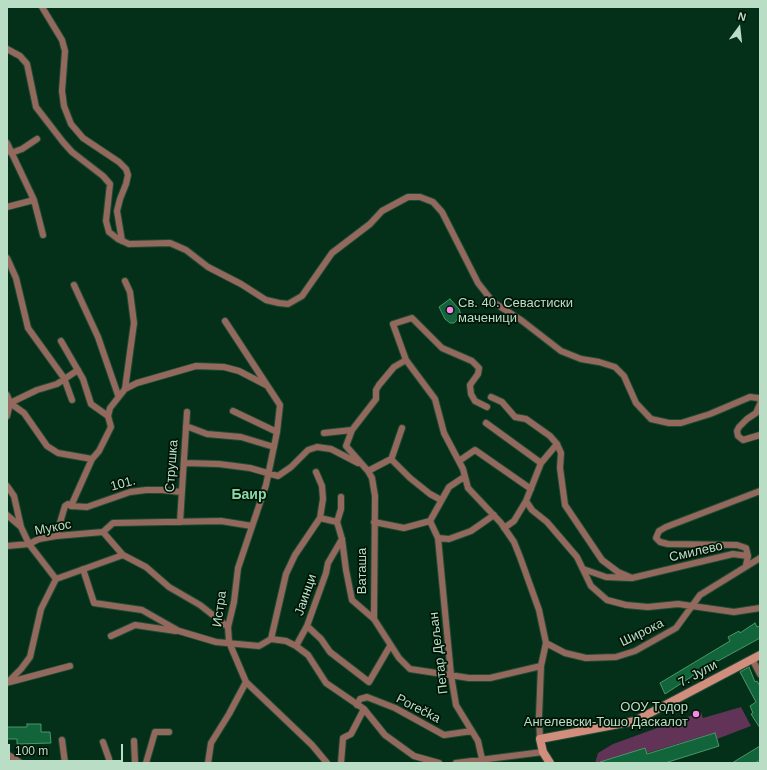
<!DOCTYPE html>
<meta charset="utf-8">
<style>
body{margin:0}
#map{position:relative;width:767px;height:770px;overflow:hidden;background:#042f19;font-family:Helvetica,sans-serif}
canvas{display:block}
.frame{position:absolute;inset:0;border:8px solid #badec5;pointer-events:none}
.north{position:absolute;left:719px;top:8px;width:40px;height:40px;-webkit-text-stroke:3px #001507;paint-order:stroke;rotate:15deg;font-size:11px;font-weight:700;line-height:16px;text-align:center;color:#badec5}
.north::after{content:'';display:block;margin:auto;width:14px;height:18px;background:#badec5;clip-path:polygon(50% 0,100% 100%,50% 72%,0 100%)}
.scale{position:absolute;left:8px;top:744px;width:115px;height:18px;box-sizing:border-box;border:2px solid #badec5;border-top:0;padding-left:5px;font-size:12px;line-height:14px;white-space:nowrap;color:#badec5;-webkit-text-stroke:3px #001507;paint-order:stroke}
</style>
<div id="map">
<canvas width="767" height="770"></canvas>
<div class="frame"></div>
<div class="north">N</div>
<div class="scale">100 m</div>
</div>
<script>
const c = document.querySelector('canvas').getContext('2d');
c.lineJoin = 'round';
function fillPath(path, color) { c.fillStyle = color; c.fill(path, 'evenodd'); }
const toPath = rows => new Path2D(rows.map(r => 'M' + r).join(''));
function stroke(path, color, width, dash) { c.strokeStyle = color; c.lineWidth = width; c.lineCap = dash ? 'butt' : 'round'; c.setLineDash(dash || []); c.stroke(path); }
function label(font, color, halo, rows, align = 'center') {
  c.font = font + ' Helvetica,sans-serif'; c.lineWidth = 3.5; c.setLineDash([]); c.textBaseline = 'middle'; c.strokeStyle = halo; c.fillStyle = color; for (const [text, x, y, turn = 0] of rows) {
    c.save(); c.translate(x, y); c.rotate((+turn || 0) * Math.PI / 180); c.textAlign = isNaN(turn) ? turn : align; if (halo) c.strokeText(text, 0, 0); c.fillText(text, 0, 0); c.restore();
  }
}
const green = toPath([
 [741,707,751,726,717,739,714,733,647,753,645,748,620,758,619,756,606,760,607,762,604,763,595,763,598,753,613,744,701,712,703,718]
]);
const building = toPath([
 [450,299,459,309,461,315,454,323,450,323,445,319,439,307,450,299],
 [755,623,757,627,760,626,760,638,718,661,717,660,665,694,660,683,730,641,728,637,739,631,740,633,755,623],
 [749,667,755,682,757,681,760,686,760,728,751,714,753,713,750,706,756,702,740,672,749,667],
 [27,724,41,724,41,732,50,732,51,743,17,744,17,739,7,739,7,727,27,727,27,724],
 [715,733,719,746,665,763,600,763,600,762,645,748,647,754,715,733],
 [760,746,760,760,755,763,732,763,760,746]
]);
const street = toPath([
 [42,7,62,40,65,51,62,91,64,106,71,124,83,138,119,162,126,169,128,175,126,184,120,199,117,211,122,241],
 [7,49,20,56,27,64,36,107,63,142,72,152,103,176,110,184,106,221,109,232,118,239,129,244,170,243,186,250,208,267,241,284,266,300,279,303,288,304,302,296,332,253,370,224,382,211,408,197,420,197,433,202,442,212,478,283,493,302,521,320,561,351,581,359,599,362,615,367,624,376,636,403,651,419,669,423,681,423,710,414,750,397,758,398,760,400],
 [7,143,34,200,43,235],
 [11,153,22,149,37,139],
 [7,207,34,200],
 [7,258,16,278,28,328,64,378,72,400],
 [74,285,98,337,118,395],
 [225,321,280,405,277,432,266,485,238,568,234,602,228,627,229,642,246,682,312,745,327,763],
 [61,341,83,379,91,404,108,416],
 [406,360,394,367,379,385,376,390,376,399,352,430,346,446,368,471,372,478,375,496,374,619,399,658,410,669,469,678,490,678,541,666],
 [125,389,137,383,196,366,224,367,239,371,266,385],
 [7,395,10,403,24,413,47,446,58,453,92,459],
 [491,397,502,402,515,417,526,419,550,436,557,444,561,453,560,468,565,505,602,560,618,572,632,578,733,554,748,556,746,565],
 [760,404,756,413,747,419,739,427,737,431,738,436,743,440,760,435],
 [487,407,475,401,471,394,470,385,478,374,479,368,472,361,442,348,412,318,393,324,406,360,435,399,444,433,463,469,468,488,501,523,514,542,520,557,539,610,546,643,541,666,539,717,540,739],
 [233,411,277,432],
 [7,416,10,403,37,390,57,384,78,370],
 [486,423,541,463,526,501,532,510,547,522,577,557,591,586,607,600,626,605,648,607,678,604,734,612,760,608],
 [186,426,207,434,241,437,274,447],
 [324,433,352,430],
 [391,460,402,428],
 [459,461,475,450,531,489],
 [184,463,219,464,250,468,278,476,291,467,308,450,317,447,331,449,358,463],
 [541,463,557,444],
 [368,471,391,459,410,478,430,494,441,500],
 [7,486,14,496,21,527,29,544,56,579],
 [71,506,87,507,130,492,146,490,162,490,181,492],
 [7,515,21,527],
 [320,518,337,522,342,539,346,570,352,600,374,619],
 [430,521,438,538,449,539,471,531,494,515],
 [180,522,187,412],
 [337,522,341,509,341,497],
 [374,522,404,528,430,521,449,487,464,477],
 [504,528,514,521,526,501],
 [103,532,113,523,221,521,252,526],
 [103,532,123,555],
 [56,536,65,506,68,504,71,506,92,459,99,451,111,427,108,416,110,408,125,389,134,323,130,292,125,281],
 [438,538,451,675,456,705,478,741,482,759],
 [7,546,29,544,39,539,56,536,103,532],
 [748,556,746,548,737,545,668,544,660,542,656,538,659,531,666,527,760,491],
 [83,569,94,603,142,610,179,631,216,642,259,646,271,639,286,641,296,646,308,655,326,683,364,709,385,735,414,756,439,763],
 [583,569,606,577,630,578],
 [307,626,321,639,330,652,369,682,390,646],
 [111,636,135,625,176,631],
 [271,639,286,574,295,555,320,518,323,499,322,486,316,472],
 [546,643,565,653,586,658,616,657,635,651,676,628,700,595,760,558],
 [296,646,307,626,326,573,328,563,342,539],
 [752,659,760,674],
 [10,682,70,666],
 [7,683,21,669,30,657,41,609,56,579,123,555,146,567,169,587,200,605,228,627],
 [357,705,360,699,367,697,395,708,444,735,472,731],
 [62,740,65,763],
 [134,741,135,763],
 [103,742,109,759,109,763],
 [7,754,21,763],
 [146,763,155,732,169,732],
 [208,763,211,743,229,714,246,682],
 [341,763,343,738,351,734,364,709],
 [456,763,543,752]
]);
const secondary = toPath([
 [550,763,543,752,540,739,635,721,760,655]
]);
const markers = [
 [450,310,4,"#fb86e5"],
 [696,714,4,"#fb86e5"]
];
const poiNames = [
 ["Св. 40. Севастиски",458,303],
 ["маченици",458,318],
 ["ООУ Тодор",688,707,"right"],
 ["Ангелевски-Тошо Даскалот",688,722,"right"]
];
const streetNames = [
 ["Струшка",172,466,-86],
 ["101.",123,484,-15],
 ["Мукос",53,528,-11],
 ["Смилево",696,552,-13],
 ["Ваташа",362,571,-90],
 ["Јаинци",306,595,-71],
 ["Истра",220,609,-82],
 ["Широка",642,633,-26],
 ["Петар Дељан",439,653,-97],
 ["7. Јули",698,674,-28],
 ["Porečka",418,709,27]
];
const neighbourhoodNames = [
 ["Баир",249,495]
];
fillPath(green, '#603357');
fillPath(building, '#12643a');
stroke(building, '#4b9769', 1);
stroke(street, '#214b35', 8);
stroke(secondary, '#214b35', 10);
stroke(street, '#93695e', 6);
stroke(secondary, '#d28e7d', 8);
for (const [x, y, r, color] of markers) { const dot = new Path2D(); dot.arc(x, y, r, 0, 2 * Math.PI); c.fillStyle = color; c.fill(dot); stroke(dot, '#001507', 1.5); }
label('13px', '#badec5', '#001507', poiNames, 'left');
label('13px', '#badec5', '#001507', streetNames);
label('bold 14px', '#8bd8a6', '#001507', neighbourhoodNames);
</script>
